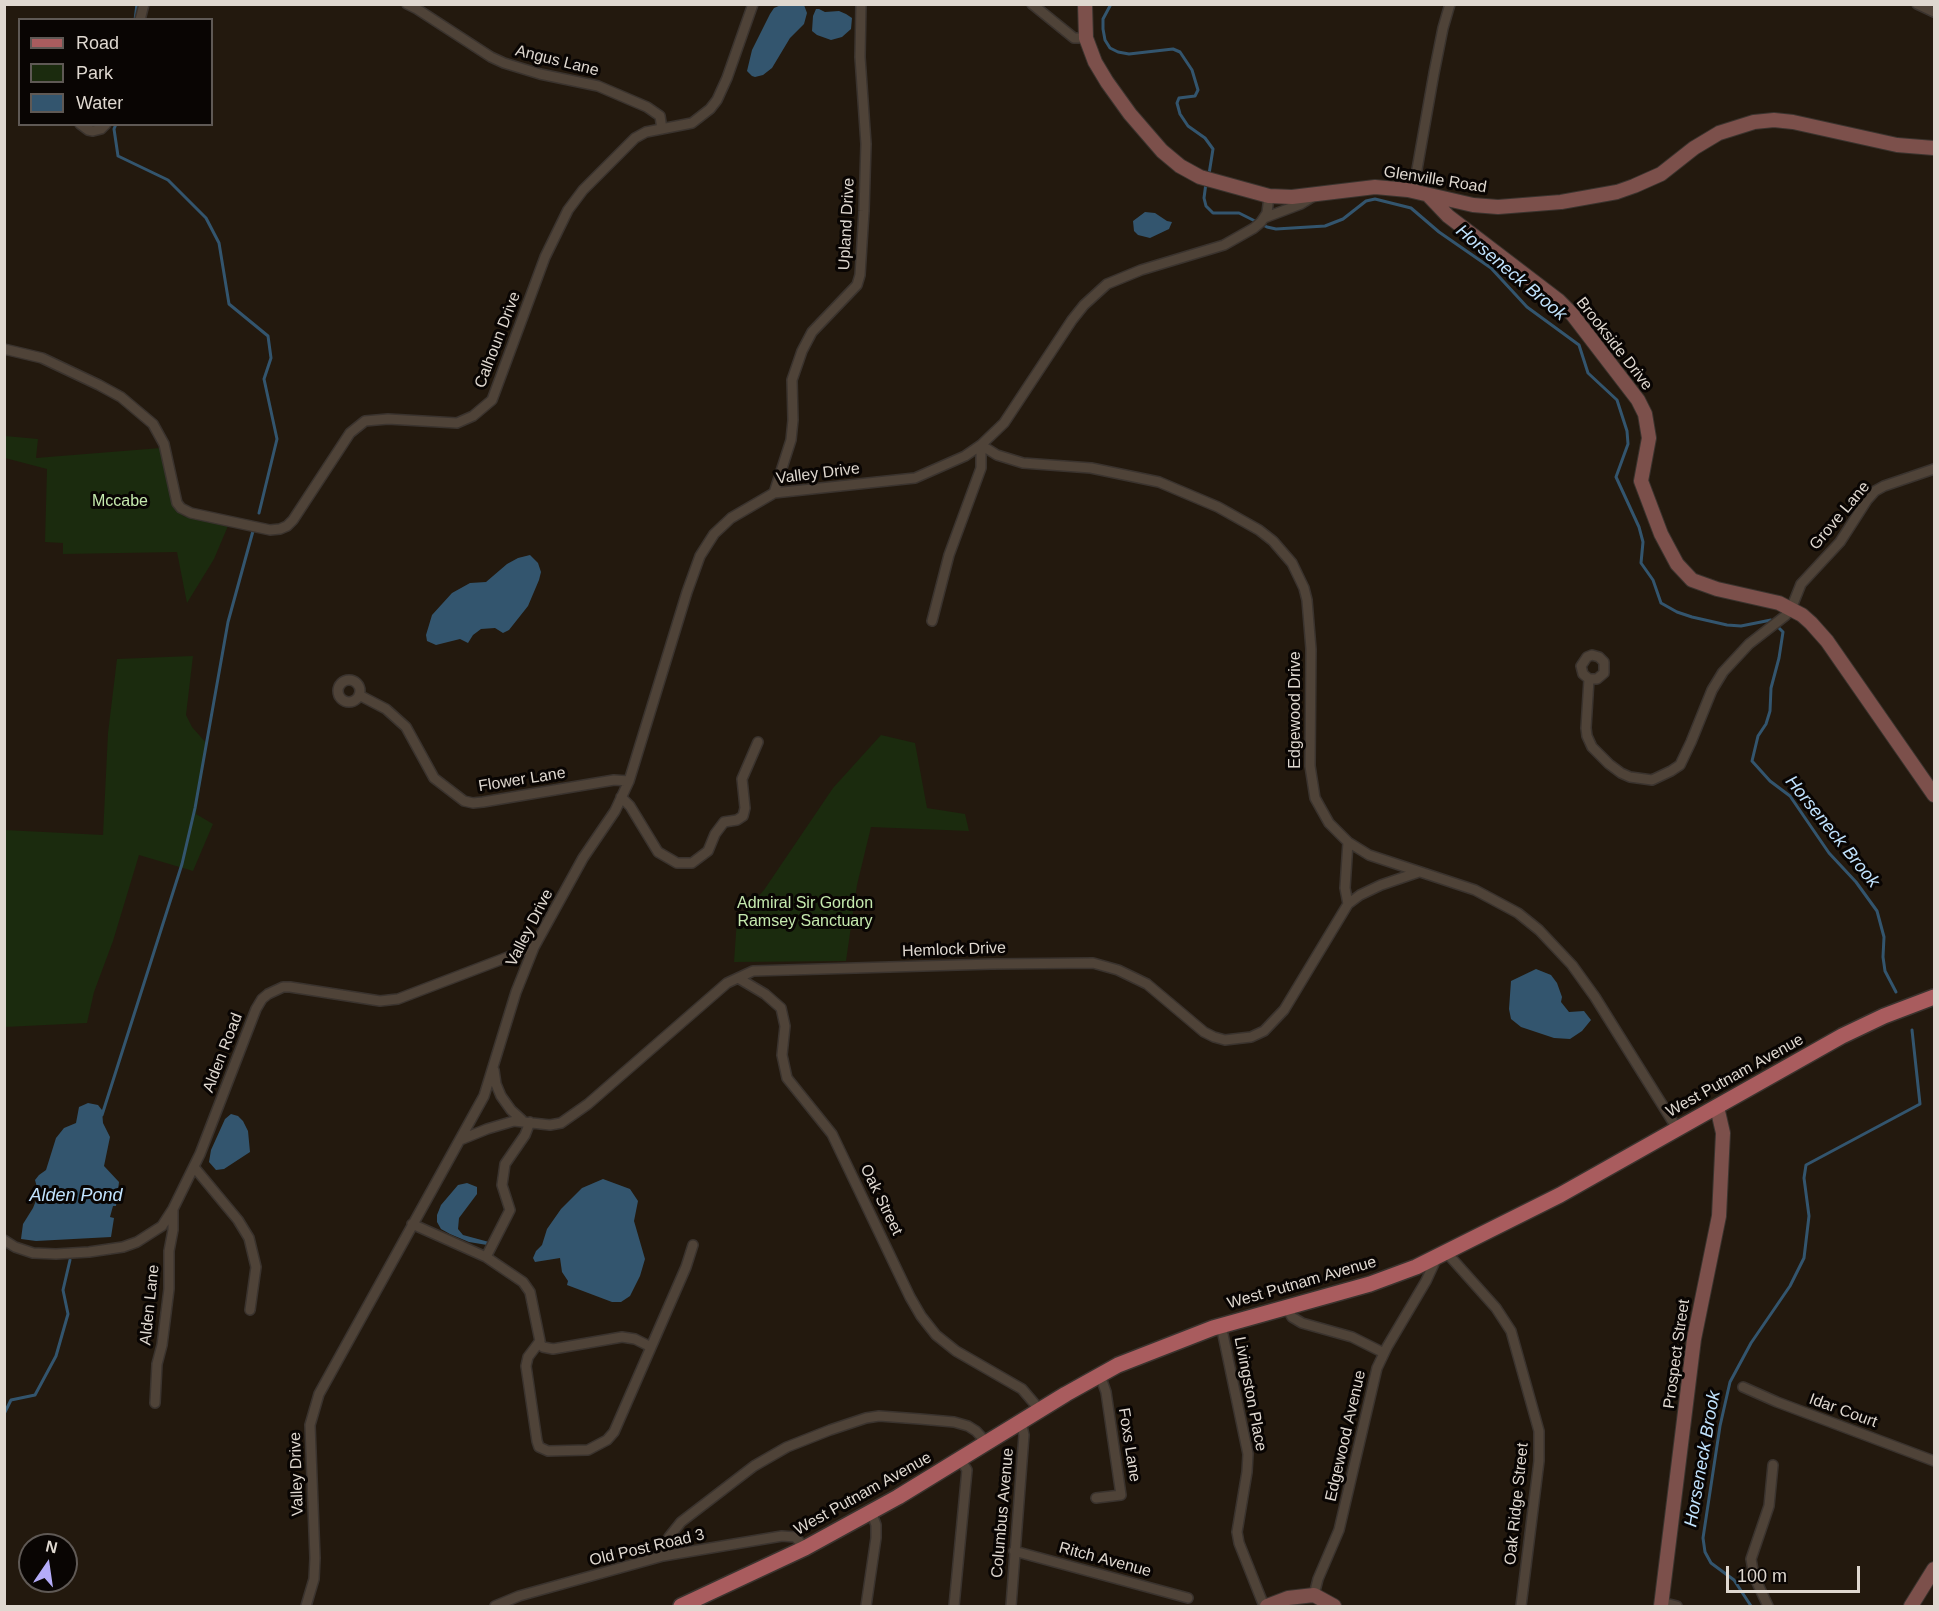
<!DOCTYPE html>
<style>
body{margin:0}
#map{position:relative;width:1939px;height:1611px;overflow:hidden;background:#23190e;font-family:Helvetica,sans-serif}
canvas{display:block}
.frame{position:absolute;inset:0;border:6px solid #dfd8d0;pointer-events:none}
.legend{position:absolute;left:18px;top:18px;width:195px;height:108px;box-sizing:border-box;background:#090503;border:2px solid #5f5955;margin:0;padding:8px 10px;list-style:none;font-size:18px;color:#dfd8d0}
.legend li{display:flex;align-items:center;gap:12px;height:30px}
.legend b{width:30px;border:2px solid #5f5955}
.north{position:absolute;left:18px;top:1533px;width:60px;height:60px;box-sizing:border-box;background:#090503;border:2px solid #5f5955;border-radius:50%;rotate:13deg;font-size:16px;font-weight:700;line-height:24px;text-align:center;color:#dfd8d0}
.north::after{content:'';display:block;margin:auto;width:21px;height:27px;background:#b4acf9;clip-path:polygon(50% 0,100% 100%,50% 72%,0 100%)}
.scale{position:absolute;left:1726px;top:1566px;width:134px;height:27px;box-sizing:border-box;border:3px solid #dfd8d0;border-top:0;padding-left:8px;font-size:18px;line-height:21px;white-space:nowrap;color:#dfd8d0;-webkit-text-stroke:4px #090503;paint-order:stroke}
</style>
<div id="map">
<canvas width="1939" height="1611"></canvas>
<div class="frame"></div>
<ul class="legend">
<li><b style="height:8px;background:#a95c5e"></b>Road</li>
<li><b style="height:16px;background:#1b2b0e"></b>Park</li>
<li><b style="height:16px;background:#33556e"></b>Water</li>
</ul>
<div class="north">N</div>
<div class="scale">100 m</div>
</div>
<script>
const c = document.querySelector('canvas').getContext('2d');
c.lineJoin = 'round';
function fillPath(path, color) { c.fillStyle = color; c.fill(path, 'evenodd'); }
const toPath = rows => new Path2D(rows.map(r => 'M' + r).join(''));
function stroke(path, color, width, dash) { c.strokeStyle = color; c.lineWidth = width; c.lineCap = dash ? 'butt' : 'round'; c.setLineDash(dash || []); c.stroke(path); }
function label(font, color, halo, rows, align = 'center') {
  c.font = font + ' Helvetica,sans-serif'; c.lineWidth = 6; c.setLineDash([]); c.textBaseline = 'middle'; c.strokeStyle = halo; c.fillStyle = color; for (const [text, x, y, turn = 0] of rows) {
    c.save(); c.translate(x, y); c.rotate((+turn || 0) * Math.PI / 180); c.textAlign = isNaN(turn) ? turn : align; if (halo) c.strokeText(text, 0, 0); c.fillText(text, 0, 0); c.restore();
  }
}
const green = toPath([
 [5,436,38,439,36,458,161,448,178,509,183,516,228,526,214,559,187,603,177,552,63,554,63,543,45,542,47,469,5,458],
 [193,656,186,715,192,727,207,744,196,814,213,824,193,871,139,855,113,941,94,992,87,1023,5,1027,5,830,103,835,108,733,117,659],
 [881,735,915,743,927,808,965,814,969,831,871,827,857,885,846,961,734,962,737,919,764,890,833,788]
]);
const water = toPath([
 [781,5,804,5,807,13,804,24,790,38,772,68,763,75,755,77,752,76,747,71,752,50,770,14,774,8],
 [816,9,819,9,825,12,839,11,846,14,852,18,851,29,842,37,831,40,817,35,812,31,813,16],
 [1145,212,1155,213,1167,221,1172,222,1169,229,1150,238,1138,235,1134,231,1133,221],
 [530,555,538,563,541,572,539,580,528,606,509,630,503,633,495,628,481,629,473,635,468,643,460,639,436,645,427,641,426,635,432,615,452,593,470,583,486,582,507,564,518,558],
 [1536,969,1551,975,1557,983,1562,997,1561,1002,1569,1012,1584,1011,1591,1020,1582,1031,1570,1039,1554,1038,1521,1027,1511,1019,1509,1009,1511,981],
 [88,1103,98,1105,102,1110,103,1123,110,1137,104,1166,119,1182,116,1206,113,1206,110,1217,114,1218,111,1237,36,1241,21,1239,23,1224,33,1208,37,1198,38,1191,35,1180,39,1175,46,1170,56,1138,64,1128,76,1123,79,1107],
 [231,1114,238,1116,243,1121,248,1131,250,1152,224,1169,216,1170,209,1162,211,1150,225,1119],
 [603,1179,630,1189,638,1201,634,1221,645,1259,640,1276,630,1296,621,1302,612,1302,567,1285,568,1281,562,1272,560,1258,535,1262,533,1258,536,1251,542,1245,547,1229,561,1209,582,1188],
 [467,1183,477,1187,477,1194,459,1218,458,1229,463,1235,489,1242,487,1245,469,1242,450,1234,441,1229,437,1222,437,1215,441,1205,458,1185]
]);
const stream = toPath([
 [1111,4,1103,19,1103,29,1105,40,1110,48,1118,52,1129,54,1173,49,1180,52,1192,70,1198,90,1195,96,1179,98,1177,103,1180,114,1188,126,1205,138,1213,149,1209,174],
 [135,20,137,4],
 [116,124,114,129,118,156,168,180,206,218,219,243,229,304,268,336,271,358,264,379,277,439,259,513],
 [1206,183,1204,198,1206,206,1213,213,1239,213,1267,227,1276,229,1325,226,1343,219,1366,201,1375,199,1411,208,1439,232,1491,268,1527,307,1579,345,1588,373,1617,400,1627,431,1628,444,1616,477,1639,527,1643,542,1641,563,1653,580,1661,603,1677,612,1692,617,1727,625,1741,626,1771,620,1783,632,1779,658,1771,688,1770,711,1766,724,1758,736,1752,761,1770,781,1790,796,1829,853,1856,882,1877,911,1884,937,1883,957,1885,971,1896,992],
 [102,1115,182,864,195,808,228,622,253,531],
 [4,1414,11,1400,35,1395,56,1356,68,1314,63,1290,70,1260],
 [1751,1606,1734,1580,1711,1563,1705,1552,1703,1538,1720,1426,1730,1382,1751,1343,1790,1286,1804,1258,1809,1216,1804,1178,1806,1165,1920,1104,1912,1030]
]);
const street = toPath([
 [407,4,417,9,491,57,504,63,540,74,598,86,647,107,660,116,662,129],
 [1032,4,1074,38,1086,38],
 [1917,4,1934,12],
 [140,20,144,4],
 [80,124,88,130,93,131,101,129,106,124],
 [1413,192,1434,73,1443,28,1450,4],
 [1264,218,1301,204,1314,196],
 [4,349,42,358,99,385,121,397,153,424,164,444,177,503,181,508,191,513,270,530,280,529,287,526,293,520,350,433,365,421,388,419,457,423,473,416,492,400,545,257,568,210,583,190,635,138,646,132,692,123,710,109,717,100,727,78,753,4],
 [981,445,997,455,1023,463,1091,468,1159,482,1218,507,1259,530,1273,541,1292,563,1304,588,1307,600,1311,649,1310,766,1315,798,1329,823,1348,842,1369,855,1475,890,1518,913,1539,930,1572,965,1595,997,1678,1130],
 [774,493,791,440,793,420,792,380,802,351,812,332,857,285,860,275,864,211,866,144,860,57,861,4],
 [932,621,949,555,981,468,981,445],
 [1589,679,1597,679,1604,673,1604,662,1599,657,1592,655,1587,657,1581,666,1583,674,1589,679,1586,728,1587,736,1592,747,1609,764,1621,773,1630,777,1652,780,1671,771,1680,765,1691,742,1712,690,1723,672,1749,644,1785,616,1791,609,1801,584,1840,542,1867,500,1875,491,1884,486,1934,469],
 '338 691a11 11 0 1 1 22 0a11 11 0 1 1-22 0Z',
 [359,695,386,709,406,727,434,778,464,801,473,803,483,802,614,780,629,781],
 [621,797,630,806,658,852,677,863,692,863,708,851,715,834,724,822,737,820,743,816,745,808,742,779,758,742],
 [1348,904,1360,895,1381,885,1419,872],
 [738,978,765,994,781,1008,785,1026,782,1055,787,1078,832,1134,910,1297,921,1316,936,1335,956,1351,1022,1389,1040,1410],
 [494,1070,496,1084,501,1096,511,1110,522,1120],
 [460,1140,487,1129,514,1121,550,1125,561,1123,588,1104,727,983,753,971,992,964,1093,963,1118,970,1147,984,1204,1032,1214,1037,1225,1040,1251,1037,1264,1031,1284,1010,1348,904,1345,888,1348,842],
 [194,1167,238,1220,249,1238,256,1267,250,1310],
 [412,1224,486,1257,523,1282,530,1292,540,1341,528,1357,526,1366,537,1441,539,1447,548,1451,588,1450,607,1440,614,1432,686,1267,693,1245],
 [4,1240,15,1247,33,1253,56,1254,89,1252,123,1247,137,1242,162,1226,173,1209,200,1154,256,1009,262,999,268,994,283,987,290,987,380,1001,398,999,534,947],
 [1446,1252,1496,1308,1511,1331,1539,1431,1539,1461,1521,1606],
 [486,1257,510,1210,502,1185,505,1164,525,1135,530,1122],
 [1286,1307,1292,1317,1302,1323,1352,1337,1384,1353],
 [1221,1325,1248,1454,1247,1472,1237,1532,1239,1543,1264,1606],
 [539,1343,543,1347,553,1349,622,1337,635,1339,651,1347],
 [1743,1387,1777,1402,1934,1461],
 [155,1403,157,1364,162,1345,169,1289,169,1251,173,1230,173,1209],
 [1096,1498,1121,1495,1106,1392,1100,1375],
 [1014,1551,1188,1598],
 [663,1556,669,1537,681,1522,754,1466,787,1447,830,1430,866,1418,879,1416,920,1419,954,1422,968,1426,976,1431,987,1443],
 [1314,1595,1318,1579,1339,1530,1377,1368,1387,1347,1426,1281,1437,1257],
 [1661,1602,1677,1606],
 [306,1606,314,1579,315,1558,310,1425,319,1394,484,1096,516,992,534,947,583,858,615,811,629,781,687,592,700,556,714,534,731,518,774,493,915,478,965,456,981,445,1004,423,1072,320,1084,305,1107,284,1141,270,1224,245,1254,228,1261,222,1267,213,1269,196],
 [495,1606,519,1596,663,1556,782,1536,795,1537,805,1548],
 [866,1606,876,1538,876,1525,871,1511],
 [954,1606,967,1470,960,1459],
 [1011,1606,1024,1435,1021,1422],
 [1768,1606,1754,1576,1751,1559,1769,1506,1773,1465]
]);
const secondary = toPath([
 [1085,4,1086,38,1095,62,1107,82,1130,114,1162,151,1180,166,1200,177,1269,196,1292,197,1375,187,1408,190,1473,205,1498,207,1561,202,1617,192,1634,186,1661,174,1694,148,1719,133,1754,122,1774,120,1793,122,1897,145,1934,148],
 [1429,196,1448,216,1558,300,1572,314,1638,400,1645,414,1649,438,1641,481,1661,534,1677,564,1692,580,1717,589,1779,603,1802,615,1811,623,1827,641,1934,795],
 [1267,1606,1288,1598,1314,1595,1334,1606],
 [1661,1606,1694,1339,1719,1216,1723,1133,1717,1107],
 [1911,1606,1934,1569]
]);
const primary = toPath([
 [681,1606,805,1548,898,1497,1066,1394,1118,1365,1213,1328,1370,1284,1416,1267,1560,1195,1842,1036,1884,1016,1934,997]
]);
const streetNames = [
 ["Angus Lane",557,61,14],
 ["Glenville Road",1435,180,9],
 ["Upland Drive",847,224,-87],
 ["Calhoun Drive",498,340,-69],
 ["Brookside Drive",1614,344,52],
 ["Valley Drive",818,474,-7],
 ["Grove Lane",1840,516,-50],
 ["Edgewood Drive",1296,710,-90],
 ["Flower Lane",522,780,-9],
 ["Valley Drive",530,928,-63],
 ["Hemlock Drive",954,950,-2],
 ["Alden Road",223,1053,-69],
 ["West Putnam Avenue",1735,1076,-29],
 ["Oak Street",881,1200,64],
 ["West Putnam Avenue",1302,1283,-16],
 ["Alden Lane",150,1305,-84],
 ["Prospect Street",1677,1354,-82],
 ["Livingston Place",1250,1394,79],
 ["Idar Court",1843,1411,20],
 ["Edgewood Avenue",1346,1436,-77],
 ["Foxs Lane",1129,1445,81],
 ["Valley Drive",297,1474,-92],
 ["West Putnam Avenue",863,1494,-29],
 ["Oak Ridge Street",1517,1504,-84],
 ["Columbus Avenue",1003,1513,-85],
 ["Old Post Road 3",647,1548,-13],
 ["Ritch Avenue",1105,1560,15]
];
const parkNames = [
 ["Mccabe",120,502],
 ["Admiral Sir Gordon",805,904],
 ["Ramsey Sanctuary",805,922]
];
const waterNames = [
 ["Horseneck Brook",1511,273,40],
 ["Horseneck Brook",1832,832,51],
 ["Alden Pond",76,1196],
 ["Horseneck Brook",1703,1459,-80]
];
fillPath(green, '#1b2b0e');
fillPath(water, '#33556e');
stroke(stream, '#33556e', 3);
stroke(street, '#3a332e', 12);
stroke(secondary, '#3a332e', 16);
stroke(primary, '#3a332e', 18);
stroke(street, '#4f4338', 9);
stroke(secondary, '#7c504b', 14);
stroke(primary, '#a95c5e', 15);
label('16px', '#dfd8d0', '#090503', streetNames);
label('16px', '#c5e9ae', '#090503', parkNames);
label('italic 18px', '#c1e3fe', '#090503', waterNames);
</script>
